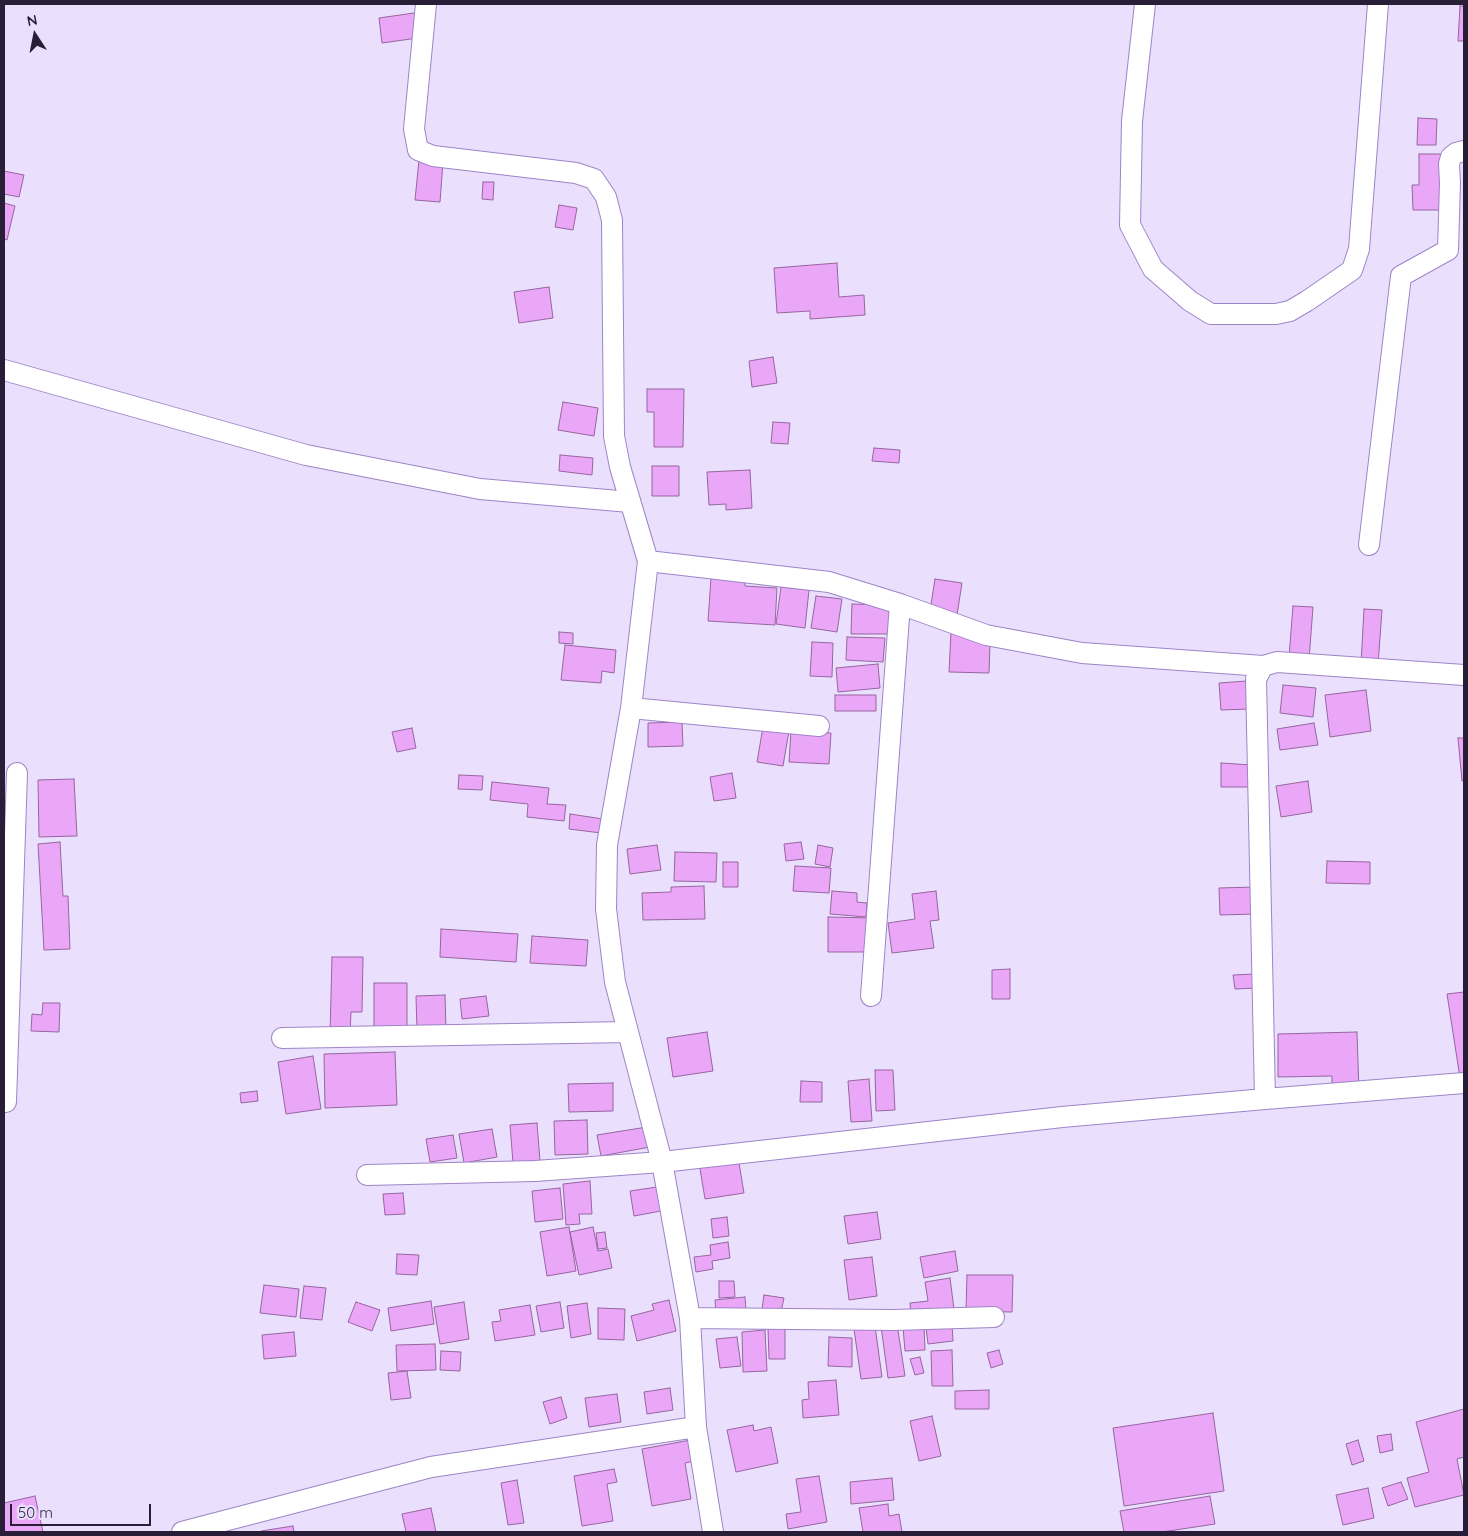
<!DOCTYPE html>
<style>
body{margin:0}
#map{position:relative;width:1468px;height:1536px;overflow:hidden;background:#eae0fe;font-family:Quicksand,sans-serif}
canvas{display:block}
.frame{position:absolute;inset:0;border:5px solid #281e38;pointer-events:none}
.north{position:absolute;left:10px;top:10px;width:50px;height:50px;-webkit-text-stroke:4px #eae0fe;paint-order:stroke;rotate:349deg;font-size:14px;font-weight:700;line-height:20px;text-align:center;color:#281e38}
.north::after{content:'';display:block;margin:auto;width:18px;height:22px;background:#281e38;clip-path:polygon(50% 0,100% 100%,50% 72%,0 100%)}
.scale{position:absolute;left:10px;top:1504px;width:141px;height:22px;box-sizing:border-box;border:2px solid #281e38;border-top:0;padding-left:6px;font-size:15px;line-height:18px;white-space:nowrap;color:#281e38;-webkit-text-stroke:4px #eae0fe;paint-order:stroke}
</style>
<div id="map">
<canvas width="1468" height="1536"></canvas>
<div class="frame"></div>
<div class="north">N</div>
<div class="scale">50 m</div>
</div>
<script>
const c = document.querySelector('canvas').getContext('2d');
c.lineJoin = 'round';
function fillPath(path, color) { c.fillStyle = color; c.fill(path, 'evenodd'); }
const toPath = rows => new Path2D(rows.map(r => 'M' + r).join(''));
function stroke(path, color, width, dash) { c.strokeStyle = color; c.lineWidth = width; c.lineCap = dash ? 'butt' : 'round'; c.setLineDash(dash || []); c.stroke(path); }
const building = toPath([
 [1460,6,1464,6,1464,41,1458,41,1460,6],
 [421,12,425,37,382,43,379,18,421,12],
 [1418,118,1437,119,1436,145,1417,145,1418,118],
 [1419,154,1445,154,1445,210,1413,210,1412,185,1419,185,1419,154],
 [419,160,443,162,440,202,415,200,419,160],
 [4,171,24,175,19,197,4,194,4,171],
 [483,182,494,182,493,200,482,199,483,182],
 [4,203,15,206,7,240,4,239,4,203],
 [559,205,577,208,573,230,555,227,559,205],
 [837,263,839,297,864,295,865,315,810,319,810,311,777,313,774,268,837,263],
 [549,287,553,318,519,323,514,292,549,287],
 [773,357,777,383,752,387,749,361,773,357],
 [647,389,684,389,683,447,654,447,654,412,647,412,647,389],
 [563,402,598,408,594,436,558,430,563,402],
 [773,422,790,423,788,444,771,443,773,422],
 [874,448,900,450,899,463,872,461,874,448],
 [560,455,593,458,592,475,559,471,560,455],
 [652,466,679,466,679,496,652,496,652,466],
 [750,470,752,508,726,510,726,504,709,505,707,472,750,470],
 [711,578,745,580,745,586,777,588,775,625,708,621,711,578],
 [935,579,962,583,957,615,930,611,935,579],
 [781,587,809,590,805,628,776,624,781,587],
 [816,596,842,599,837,632,811,628,816,596],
 [852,604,890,605,890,634,851,634,852,604],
 [1293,606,1313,607,1309,660,1289,657,1293,606],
 [1364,609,1382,610,1378,665,1361,664,1364,609],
 [559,632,573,633,573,644,559,643,559,632],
 [951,632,990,643,989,673,949,672,951,632],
 [847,637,885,638,883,662,846,660,847,637],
 [812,642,833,643,832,677,810,676,812,642],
 [565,645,616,650,614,673,602,671,601,683,561,680,565,645],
 [878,664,880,688,838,692,836,668,878,664],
 [1247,681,1249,709,1221,710,1219,683,1247,681],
 [1283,685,1316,688,1313,717,1280,713,1283,685],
 [1366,690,1371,731,1330,737,1325,695,1366,690],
 [835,695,876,695,876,711,835,711,835,695],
 [682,722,683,746,648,747,648,723,682,722],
 [1314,723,1318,745,1280,750,1277,729,1314,723],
 [763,727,789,731,783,766,757,762,763,727],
 [412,728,416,748,397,752,392,732,412,728],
 [791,731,831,733,829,764,789,762,791,731],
 [1458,738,1464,738,1464,780,1462,781,1458,738],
 [1221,763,1251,765,1250,787,1221,787,1221,763],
 [732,773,736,798,714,801,710,777,732,773],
 [459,775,483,776,482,790,458,789,459,775],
 [74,779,77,836,39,837,38,780,74,779],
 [1308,781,1312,812,1281,817,1276,786,1308,781],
 [492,782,549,788,547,804,566,805,564,821,527,817,528,804,490,800,492,782],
 [570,814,603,819,601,833,569,829,570,814],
 [60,842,63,896,68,896,70,949,44,950,38,844,60,842],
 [801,842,804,859,786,861,784,844,801,842],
 [657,845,661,870,630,874,627,849,657,845],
 [818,845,833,848,830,867,815,864,818,845],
 [675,852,717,853,716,882,674,881,675,852],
 [1327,861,1370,862,1370,884,1326,883,1327,861],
 [723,862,738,862,738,887,723,887,723,862],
 [795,866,831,868,829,893,793,891,795,866],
 [704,886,705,919,643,920,642,893,671,892,671,887,704,886],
 [1256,887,1257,914,1220,915,1219,888,1256,887],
 [832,891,857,893,857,902,867,903,866,917,830,914,832,891],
 [936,891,939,920,930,921,934,948,892,953,888,923,915,919,912,894,936,891],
 [828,917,873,918,872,952,828,952,828,917],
 [441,929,518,934,516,962,440,957,441,929],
 [532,936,588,940,586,966,530,963,532,936],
 [332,957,363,957,362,1012,351,1012,350,1034,330,1034,332,957],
 [1010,969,1010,999,992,999,992,970,1010,969],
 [1254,974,1256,988,1235,989,1233,975,1254,974],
 [374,983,407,983,407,1028,374,1028,374,983],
 [1464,992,1464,1077,1460,1078,1447,994,1464,992],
 [445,995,446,1030,417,1031,416,996,445,995],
 [486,996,489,1016,462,1019,460,999,486,996],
 [43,1003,60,1003,59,1032,31,1031,32,1014,42,1015,43,1003],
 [707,1032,713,1071,673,1077,667,1038,707,1032],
 [1357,1032,1359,1091,1332,1092,1332,1076,1278,1077,1278,1034,1357,1032],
 [395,1052,397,1105,325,1108,324,1054,395,1052],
 [313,1056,321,1109,286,1114,278,1062,313,1056],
 [875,1070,893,1070,895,1110,876,1111,875,1070],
 [869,1079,872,1121,851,1122,848,1081,869,1079],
 [801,1081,822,1082,822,1102,800,1102,801,1081],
 [613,1083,613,1111,569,1112,568,1084,613,1083],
 [257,1091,258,1101,241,1103,240,1093,257,1091],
 [587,1120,588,1154,555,1155,554,1121,587,1120],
 [537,1123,540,1161,513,1163,510,1125,537,1123],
 [647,1127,650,1147,601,1156,597,1135,647,1127],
 [492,1129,497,1157,464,1163,459,1134,492,1129],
 [453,1135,457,1158,430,1162,426,1139,453,1135],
 [738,1157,744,1193,705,1199,699,1163,738,1157],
 [590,1181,592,1214,579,1214,580,1224,566,1225,563,1184,590,1181],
 [657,1187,661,1211,634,1216,630,1191,657,1187],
 [560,1188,563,1219,535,1222,532,1191,560,1188],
 [403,1193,405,1214,385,1215,383,1194,403,1193],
 [877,1212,881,1239,848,1244,844,1216,877,1212],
 [727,1217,729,1236,713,1238,711,1219,727,1217],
 [569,1227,576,1271,547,1276,540,1232,569,1227],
 [593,1227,598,1251,608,1249,612,1268,579,1275,570,1232,593,1227],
 [605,1232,607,1248,598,1249,596,1233,605,1232],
 [728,1242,730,1258,712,1261,713,1269,696,1272,694,1257,711,1255,710,1245,728,1242],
 [955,1251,958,1271,924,1278,920,1257,955,1251],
 [397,1254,419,1255,417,1275,396,1274,397,1254],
 [872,1257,877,1296,849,1300,844,1260,872,1257],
 [967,1275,1013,1275,1012,1312,966,1311,967,1275],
 [950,1278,954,1309,911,1315,910,1303,928,1301,925,1282,950,1278],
 [719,1281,734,1281,735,1297,719,1298,719,1281],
 [264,1285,299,1289,296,1317,260,1313,264,1285],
 [304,1286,326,1288,322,1320,300,1318,304,1286],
 [764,1295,784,1298,781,1312,762,1309,764,1295],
 [745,1297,746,1310,716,1313,715,1300,745,1297],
 [669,1300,676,1331,637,1341,631,1316,654,1310,652,1304,669,1300],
 [431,1301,434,1324,391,1331,388,1308,431,1301],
 [356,1302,380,1310,372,1331,348,1322,356,1302],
 [464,1302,469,1339,440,1344,434,1307,464,1302],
 [560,1302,564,1328,541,1332,536,1306,560,1302],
 [587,1303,591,1334,571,1338,567,1306,587,1303],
 [530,1305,535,1335,495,1341,492,1322,501,1321,499,1310,530,1305],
 [598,1308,625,1309,624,1340,598,1339,598,1308],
 [897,1324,905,1376,888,1378,881,1326,897,1324],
 [952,1324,953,1341,928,1344,926,1327,952,1324],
 [875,1326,882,1377,861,1379,854,1329,875,1326],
 [924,1326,925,1350,905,1351,903,1327,924,1326],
 [785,1327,785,1359,769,1359,768,1328,785,1327],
 [765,1330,767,1371,743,1372,742,1332,765,1330],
 [294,1332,296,1356,264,1359,262,1335,294,1332],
 [737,1337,741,1366,720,1368,716,1339,737,1337],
 [829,1337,852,1338,852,1367,828,1366,829,1337],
 [435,1344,436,1370,397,1371,396,1345,435,1344],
 [952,1350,953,1386,932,1386,931,1351,952,1350],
 [999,1350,1003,1364,991,1368,987,1353,999,1350],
 [441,1351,461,1352,460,1371,440,1370,441,1351],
 [920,1357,924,1373,915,1375,910,1359,920,1357],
 [407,1371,411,1398,391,1400,388,1373,407,1371],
 [836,1380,839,1415,803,1418,802,1400,809,1399,808,1382,836,1380],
 [670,1388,673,1410,647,1414,644,1392,670,1388],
 [989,1390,989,1409,955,1409,955,1391,989,1390],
 [617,1394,621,1422,589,1427,585,1398,617,1394],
 [561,1397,567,1418,550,1424,543,1402,561,1397],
 [1464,1409,1464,1457,1457,1459,1464,1495,1415,1507,1407,1478,1429,1472,1416,1422,1464,1409],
 [1213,1413,1224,1491,1124,1506,1113,1428,1213,1413],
 [932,1416,941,1456,919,1461,910,1421,932,1416],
 [753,1425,754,1431,771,1427,778,1463,736,1472,727,1430,753,1425],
 [1391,1434,1393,1450,1380,1453,1377,1436,1391,1434],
 [696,1439,699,1460,685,1463,691,1499,652,1506,642,1449,696,1439],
 [1358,1440,1364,1461,1352,1465,1346,1444,1358,1440],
 [614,1469,617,1482,607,1484,613,1521,582,1526,574,1476,614,1469],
 [819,1476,827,1522,788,1529,786,1514,801,1512,796,1479,819,1476],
 [892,1478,894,1500,851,1504,850,1482,892,1478],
 [517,1480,524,1523,508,1525,501,1483,517,1480],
 [1401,1482,1408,1499,1388,1506,1382,1488,1401,1482],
 [1368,1488,1374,1518,1343,1525,1336,1495,1368,1488],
 [35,1496,43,1532,4,1532,4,1503,35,1496],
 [1210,1496,1215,1524,1162,1532,1124,1532,1120,1511,1210,1496],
 [888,1504,889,1516,899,1514,902,1532,863,1532,859,1508,888,1504],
 [431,1508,436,1532,406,1532,402,1514,431,1508],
 [293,1526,294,1532,261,1532,261,1531,293,1526]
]);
const street = toPath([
 [426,4,414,129,418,150,433,156,576,173,594,179,606,197,612,220,614,436,620,467,648,561,631,708,607,845,606,909,615,982,662,1162,690,1318,696,1427,713,1532],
 [1145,4,1132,121,1130,225,1153,269,1190,301,1211,314,1276,314,1290,311,1307,301,1352,270,1359,249,1378,4],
 [4,370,306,455,480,489,630,502],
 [1369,545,1401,276,1448,250,1450,183,1449,164,1451,157,1456,153,1464,151],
 [648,561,829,582,900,604,986,635,1082,653,1263,666],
 [631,708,819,726],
 [871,996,900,604],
 [282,1038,628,1032],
 [1265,1099,1464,1083],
 [6,1102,17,773],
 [367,1175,535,1171,662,1162,1062,1117,1265,1099,1256,679,1263,666,1277,662,1464,675],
 [690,1318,893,1320,994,1317],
 [182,1532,431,1467,696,1427]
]);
fillPath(building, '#eaa7f7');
stroke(building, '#96659f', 1);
stroke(street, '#9e84c7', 22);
stroke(street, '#fff', 20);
</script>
